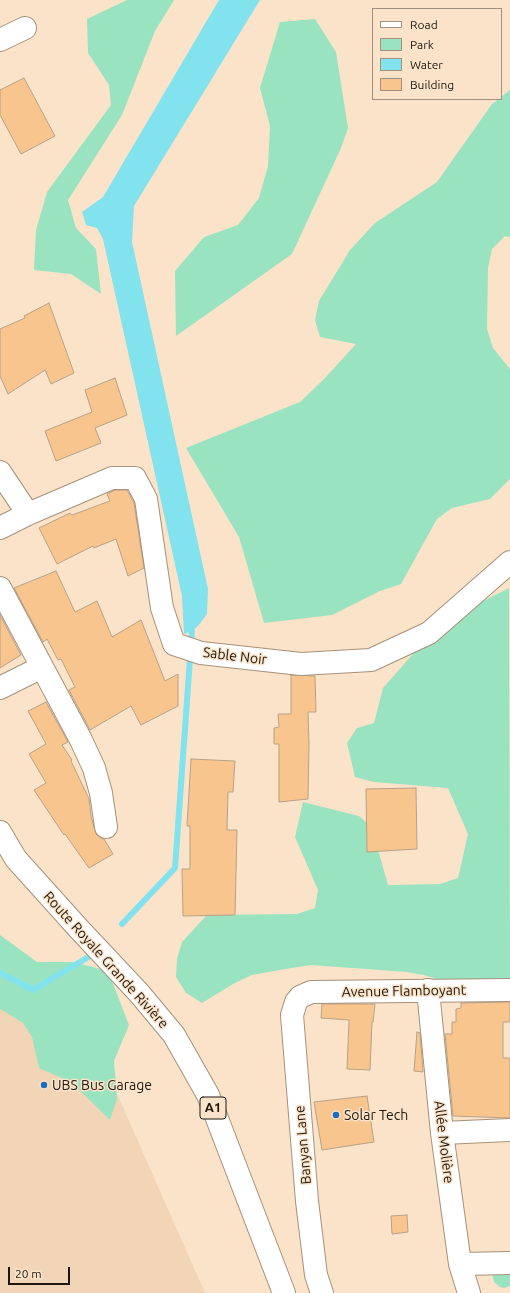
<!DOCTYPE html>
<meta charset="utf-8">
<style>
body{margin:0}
#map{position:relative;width:510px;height:1293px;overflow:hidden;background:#fae3c9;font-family:Ubuntu,sans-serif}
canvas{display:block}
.legend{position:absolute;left:372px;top:8px;width:130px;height:92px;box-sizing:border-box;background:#fae3c9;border:1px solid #a2917e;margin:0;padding:5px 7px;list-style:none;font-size:12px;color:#1f170e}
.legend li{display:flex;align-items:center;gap:8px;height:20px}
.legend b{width:20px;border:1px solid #a2917e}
.scale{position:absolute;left:8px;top:1267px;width:62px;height:18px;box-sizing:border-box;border:2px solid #1f170e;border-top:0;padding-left:5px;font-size:12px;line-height:14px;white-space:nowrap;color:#1f170e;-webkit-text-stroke:3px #fae3c9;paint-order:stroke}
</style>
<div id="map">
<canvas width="510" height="1293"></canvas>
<ul class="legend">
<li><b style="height:5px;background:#fff"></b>Road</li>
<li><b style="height:11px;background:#99e3c0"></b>Park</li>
<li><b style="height:11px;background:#82e2ed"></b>Water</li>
<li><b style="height:11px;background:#f7c58d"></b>Building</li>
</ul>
<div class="scale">20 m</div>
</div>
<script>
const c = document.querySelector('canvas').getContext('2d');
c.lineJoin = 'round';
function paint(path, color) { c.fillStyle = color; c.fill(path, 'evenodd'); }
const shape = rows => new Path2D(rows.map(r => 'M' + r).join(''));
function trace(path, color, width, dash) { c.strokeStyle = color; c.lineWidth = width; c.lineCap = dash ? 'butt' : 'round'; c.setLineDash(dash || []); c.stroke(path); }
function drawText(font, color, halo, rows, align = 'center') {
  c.font = font + ' Ubuntu,sans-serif'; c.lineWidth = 3; c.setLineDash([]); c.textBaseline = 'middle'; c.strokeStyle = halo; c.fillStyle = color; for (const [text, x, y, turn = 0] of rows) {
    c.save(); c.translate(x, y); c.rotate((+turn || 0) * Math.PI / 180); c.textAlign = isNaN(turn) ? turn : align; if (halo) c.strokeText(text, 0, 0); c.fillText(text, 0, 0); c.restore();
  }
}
paint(shape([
 [0,951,69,985,205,1293,0,1293]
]), '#f2d5b6');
paint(shape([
 [127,0,174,0,155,31,122,115,68,200,76,228,96,249,101,294,71,274,34,270,36,230,47,192,111,105,109,85,88,53,87,19],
 [315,19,336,52,348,128,341,148,292,254,176,336,175,271,204,237,238,225,259,198,268,166,270,126,260,88,280,22],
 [510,90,510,237,505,236,492,249,488,268,487,329,493,348,510,369,510,479,490,499,452,508,437,519,401,584,380,591,332,615,264,623,239,537,186,448,300,402,324,379,356,344,320,337,315,320,319,301,350,250,375,223,437,182,492,104,499,99,501,99,501,97],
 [509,588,510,986,452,984,424,975,407,972,311,965,291,968,252,975,233,984,202,1003,186,993,176,977,177,959,182,942,207,915,297,914,315,908,318,890,295,837,303,802,359,816,372,828,388,885,440,884,458,878,468,834,448,788,374,782,355,777,347,743,357,728,374,723,383,688,440,623],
 [0,935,37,962,73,962,108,971,129,1025,114,1061,117,1099,110,1120,71,1082,39,1068,32,1037,23,1023,0,1009],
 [510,1264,510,1286,504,1288,500,1287,494,1282,492,1274]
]), '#99e3c0');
paint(shape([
 [219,0,260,0,134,206,132,242,208,589,207,614,198,626,192,631,184,634,182,596,103,239,97,228,86,225,82,212,103,197]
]), '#82e2ed');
trace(shape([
 [122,924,175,868,192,631],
 [0,973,33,990,90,956]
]), '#82e2ed', 6);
const building = shape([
 [24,78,55,136,21,154,0,115,0,90,24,78],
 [49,303,74,373,51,384,45,370,8,394,0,376,0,329,25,318,24,316,49,303],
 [115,378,127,415,95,428,101,443,56,461,45,431,92,412,85,390,115,378],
 [115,490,127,490,134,503,144,568,128,576,116,539,94,548,93,546,57,564,39,528,70,513,72,515,110,501,107,494,115,490],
 [56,571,75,612,97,601,112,637,141,620,165,681,178,674,178,706,141,725,131,706,90,730,69,690,75,687,61,659,58,660,47,639,43,642,14,588,56,571],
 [0,615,21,655,0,668,0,615],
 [291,675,315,676,316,712,308,712,309,744,308,799,279,802,279,744,274,744,274,728,279,727,278,714,291,714,291,675],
 [46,702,68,742,62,745,72,760,71,761,89,799,91,816,96,834,101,838,104,839,113,854,89,868,65,834,64,835,34,790,46,783,29,754,46,744,28,711,46,702],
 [191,759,235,761,233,792,228,792,227,830,237,830,235,915,183,916,182,869,190,869,190,826,187,826,191,759],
 [416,788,417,849,367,852,366,789,416,788],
 [510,1002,510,1022,503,1022,503,1058,510,1058,510,1118,453,1116,445,1034,452,1034,452,1022,456,1022,456,1009,461,1008,461,1003,510,1002],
 [322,1004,375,1004,373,1022,372,1022,370,1070,347,1069,349,1020,321,1018,322,1004],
 [417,1032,420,1033,423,1072,414,1071,417,1032],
 [367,1096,374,1142,322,1150,314,1102,367,1096],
 [407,1215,408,1232,392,1234,391,1216,407,1215]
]);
paint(building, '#f7c58d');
trace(building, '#b7a189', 1);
const minor = shape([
 [0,40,25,28],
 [0,472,28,514],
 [0,528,28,514,112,478,135,478,146,499,162,608,174,644,201,653,301,664,371,660,429,633,510,562],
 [0,588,81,740,94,768,101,793,106,827],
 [0,688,42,667],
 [428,990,442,1133,460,1264,469,1293],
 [442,1133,510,1130],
 [460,1264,510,1263],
 [322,1293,316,1275,307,1201,292,1015,296,1002,300,997,311,992,510,990]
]);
const primary = shape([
 [0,832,16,859,79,929,139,993,174,1035,208,1095,284,1293]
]);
trace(minor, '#a79179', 24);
trace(primary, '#a79179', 24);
trace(minor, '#fff', 22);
trace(primary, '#fff', 22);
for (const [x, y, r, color] of [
 [44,1085,4,"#1f6aba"],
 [336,1115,4,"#1f6aba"]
]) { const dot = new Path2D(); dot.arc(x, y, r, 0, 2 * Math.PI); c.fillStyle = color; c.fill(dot); trace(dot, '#fae3c9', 1.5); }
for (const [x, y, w] of [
 [213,1108,26]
]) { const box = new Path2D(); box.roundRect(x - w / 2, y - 11, w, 22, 3); c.fillStyle = '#fae3c9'; c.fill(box); trace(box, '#1f170e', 1); }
drawText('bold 13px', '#1f170e', null, [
 ["A1",213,1108]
]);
drawText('14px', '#1f170e', '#fae3c9', [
 ["Sable Noir",235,656,7],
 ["Route Royale Grande Rivière",106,960,48],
 ["Avenue Flamboyant",404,991,-1],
 ["Allée Molière",444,1142,83],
 ["Banyan Lane",303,1145,-95]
]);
drawText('14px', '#1f170e', '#fae3c9', [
 ["UBS Bus Garage",52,1085],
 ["Solar Tech",344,1115]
], 'left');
</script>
